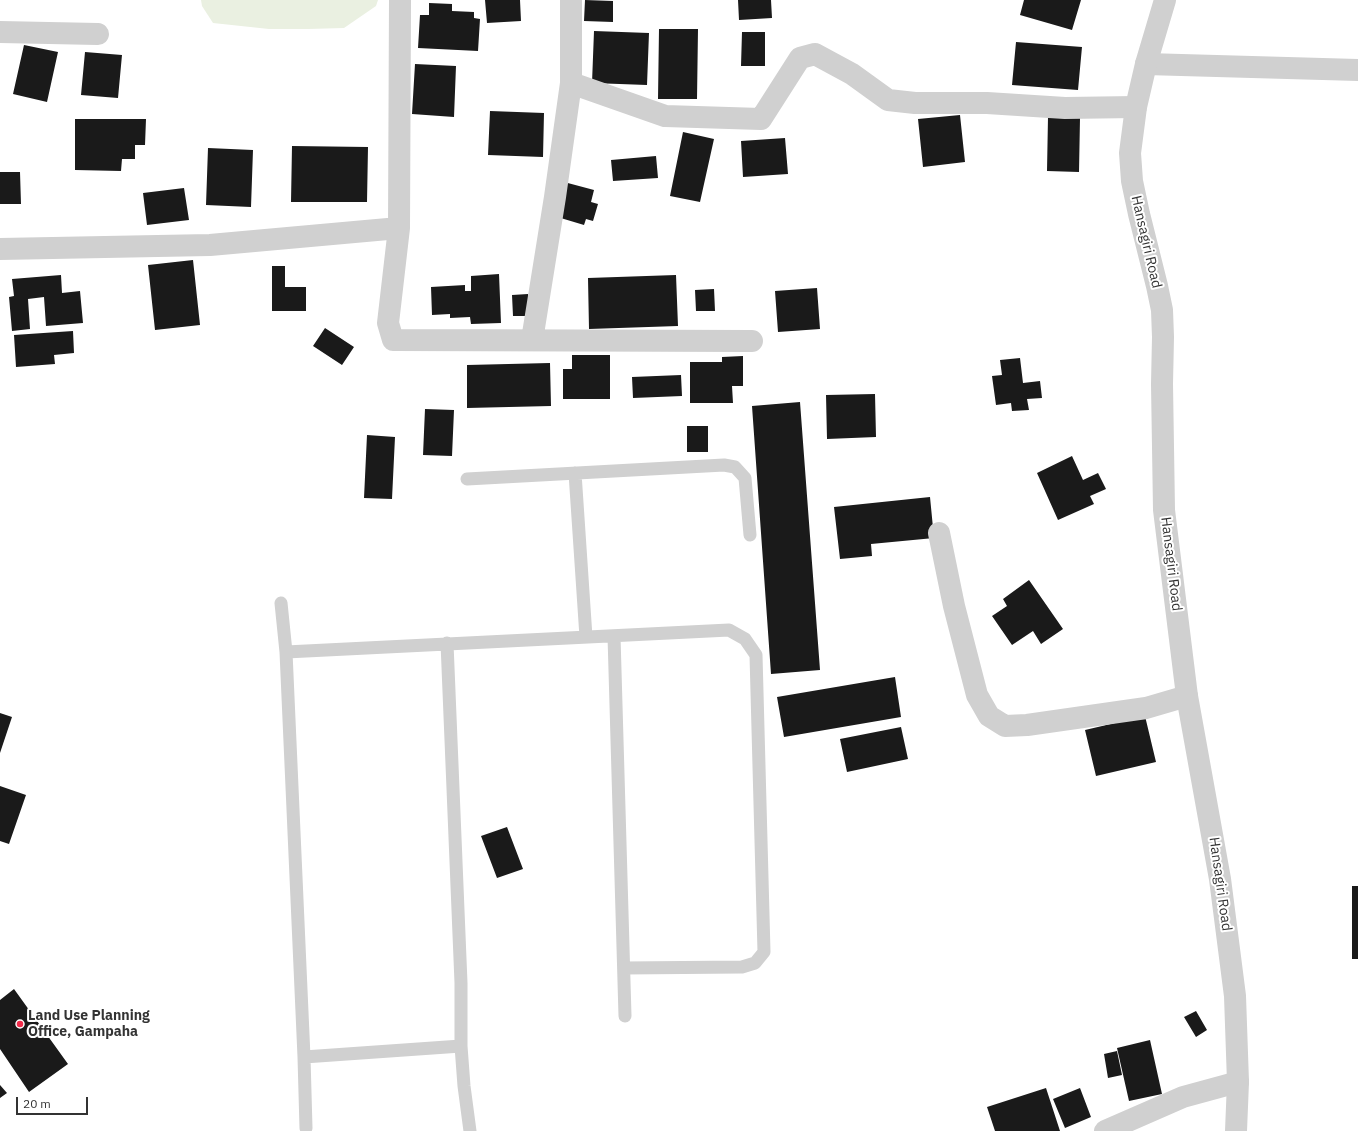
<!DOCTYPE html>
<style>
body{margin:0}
#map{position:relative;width:1358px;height:1131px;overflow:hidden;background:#fff;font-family:"IBM Plex Sans",sans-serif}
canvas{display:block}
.scale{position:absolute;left:16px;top:1097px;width:72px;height:18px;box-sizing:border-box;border:2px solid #333;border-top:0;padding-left:5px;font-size:12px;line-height:14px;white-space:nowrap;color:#333;-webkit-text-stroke:3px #fff;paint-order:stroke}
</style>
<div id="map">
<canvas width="1358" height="1131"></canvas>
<div class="scale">20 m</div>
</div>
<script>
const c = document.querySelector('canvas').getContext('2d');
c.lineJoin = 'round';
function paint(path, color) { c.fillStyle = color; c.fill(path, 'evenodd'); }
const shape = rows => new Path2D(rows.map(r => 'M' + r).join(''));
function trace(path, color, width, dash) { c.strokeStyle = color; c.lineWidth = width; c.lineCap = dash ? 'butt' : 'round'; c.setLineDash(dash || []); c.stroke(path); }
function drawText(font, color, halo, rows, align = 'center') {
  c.font = font + ' "IBM Plex Sans",sans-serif'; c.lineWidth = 4; c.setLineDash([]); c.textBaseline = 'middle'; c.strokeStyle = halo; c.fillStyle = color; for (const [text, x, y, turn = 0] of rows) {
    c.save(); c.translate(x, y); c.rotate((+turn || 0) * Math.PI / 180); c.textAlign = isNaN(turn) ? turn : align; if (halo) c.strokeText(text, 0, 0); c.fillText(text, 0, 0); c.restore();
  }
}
paint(shape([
 [201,0,378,0,376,6,344,28,308,29,269,29,213,23,202,6]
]), '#eaf0e1');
paint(shape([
 [485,0,520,0,521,21,487,23],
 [585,0,613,1,613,22,584,21],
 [738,0,771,0,772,18,739,20],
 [1024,0,1081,0,1072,30,1020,15],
 [429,3,452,4,452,11,474,12,474,18,480,19,478,51,418,48,420,15,429,15],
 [659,29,698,29,697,99,658,99],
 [594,31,649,33,647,85,592,83],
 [742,32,765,32,765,66,741,66],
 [1016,42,1082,47,1078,90,1012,85],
 [24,45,58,52,47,102,13,94],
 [85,52,122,55,118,98,81,95],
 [415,64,456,66,454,117,412,114],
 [490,111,544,113,543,157,488,155],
 [960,115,965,162,923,167,918,119],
 [1048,117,1080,118,1079,172,1047,171],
 [75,119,146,119,145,145,135,145,135,159,122,159,121,171,75,170],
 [683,132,714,139,700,202,670,196],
 [785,138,788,174,743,177,741,141],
 [292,146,368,147,367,202,291,202],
 [208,148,253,150,251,207,206,205],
 [656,156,658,178,613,181,611,160],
 [0,172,20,172,21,204,0,204],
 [564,182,594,190,591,202,598,204,593,221,586,219,584,225,554,216],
 [184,188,189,220,147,225,143,193],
 [193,260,200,325,155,330,148,265],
 [272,266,285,266,285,287,306,287,306,311,272,311],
 [499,274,501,323,471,324,470,317,450,318,450,314,432,315,431,287,465,285,465,291,471,291,471,276],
 [61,275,62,293,80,291,83,323,46,326,44,297,28,299,30,329,12,331,9,297,14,296,12,279],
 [676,275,678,326,589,329,588,278],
 [817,288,820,329,778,332,775,291],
 [714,289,715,311,696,311,695,290],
 [528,294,529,316,513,316,512,295],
 [325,328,354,347,342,365,313,346],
 [73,331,74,353,54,355,55,364,16,367,14,335],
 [572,355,610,355,610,399,563,399,563,369,572,369],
 [743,356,743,386,732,386,733,403,690,403,690,362,722,362,722,357],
 [1020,358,1023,383,1040,381,1042,398,1027,399,1029,410,1012,411,1011,403,996,405,992,376,1002,375,1000,360],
 [550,363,551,406,467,408,467,365],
 [681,375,682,396,633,398,632,377],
 [875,394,876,437,827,439,826,395],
 [800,402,820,670,771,674,752,406],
 [425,409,454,410,452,456,423,455],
 [687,426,708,426,708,452,687,452],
 [367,435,395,437,392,499,364,498],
 [1072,456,1083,480,1098,473,1106,489,1090,496,1094,504,1058,520,1037,473],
 [930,497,934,538,871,544,872,556,840,559,834,507],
 [1029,580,1063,629,1041,644,1033,631,1012,645,992,616,1007,606,1003,599],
 [895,677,901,717,784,737,777,697],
 [0,713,12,717,0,753],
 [1145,716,1156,762,1096,776,1085,730],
 [901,727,908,759,847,772,840,739],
 [0,786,26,795,9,844,0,841],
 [507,827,523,869,497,878,481,836],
 [1352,886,1358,886,1358,959,1352,959],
 [14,989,68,1064,29,1092,0,1049,0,1000],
 [1196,1011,1207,1030,1196,1037,1184,1017],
 [1150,1040,1162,1094,1129,1101,1117,1048],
 [1117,1051,1122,1075,1108,1078,1104,1054],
 [0,1085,7,1093,0,1098],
 [1046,1088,1060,1131,995,1131,987,1107],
 [1080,1088,1091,1117,1065,1128,1053,1099]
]), '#1a1a1a');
trace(shape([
 [575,473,586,637],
 [467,479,724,465,735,467,745,478,750,535],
 [281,603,286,652,304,1057,306,1128],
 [614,636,625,1016],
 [447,643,461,983,461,1046,464,1086,470,1131],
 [286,652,729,630,745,639,756,655,764,952,755,963,742,967,624,968],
 [304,1057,461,1046]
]), '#d0d0d0', 13);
trace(shape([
 [400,0,399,228,388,323,393,340,752,341],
 [571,0,571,83,665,116,761,119,800,58,815,54,852,74,888,100,915,103,987,103,1065,108,1136,107],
 [0,32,98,34],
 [1146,64,1358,70],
 [0,249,210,245,399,228],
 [532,340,555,197,571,83],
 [939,533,954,606,977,695,989,716,1005,726,1027,725,1146,708,1187,696],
 [1105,1131,1183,1097,1238,1082]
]), '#d0d0d0', 22);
trace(shape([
 [1165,0,1146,64,1136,107,1130,153,1132,181,1139,214,1157,286,1162,310,1163,337,1162,384,1164,510,1187,696,1220,879,1235,996,1238,1082,1236,1131]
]), '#d0d0d0', 22);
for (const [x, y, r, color] of [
 [20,1024,4,"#f22c4b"]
]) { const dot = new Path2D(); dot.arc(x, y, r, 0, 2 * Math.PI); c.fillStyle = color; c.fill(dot); trace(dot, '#fff', 1.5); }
drawText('14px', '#333', '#fff', [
 ["Hansagiri Road",1146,242,77],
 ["Hansagiri Road",1171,564,83],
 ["Hansagiri Road",1220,884,82]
]);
drawText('bold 14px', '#333', '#fff', [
 ["Land Use Planning",28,1016],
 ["Office, Gampaha",28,1032]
], 'left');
</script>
